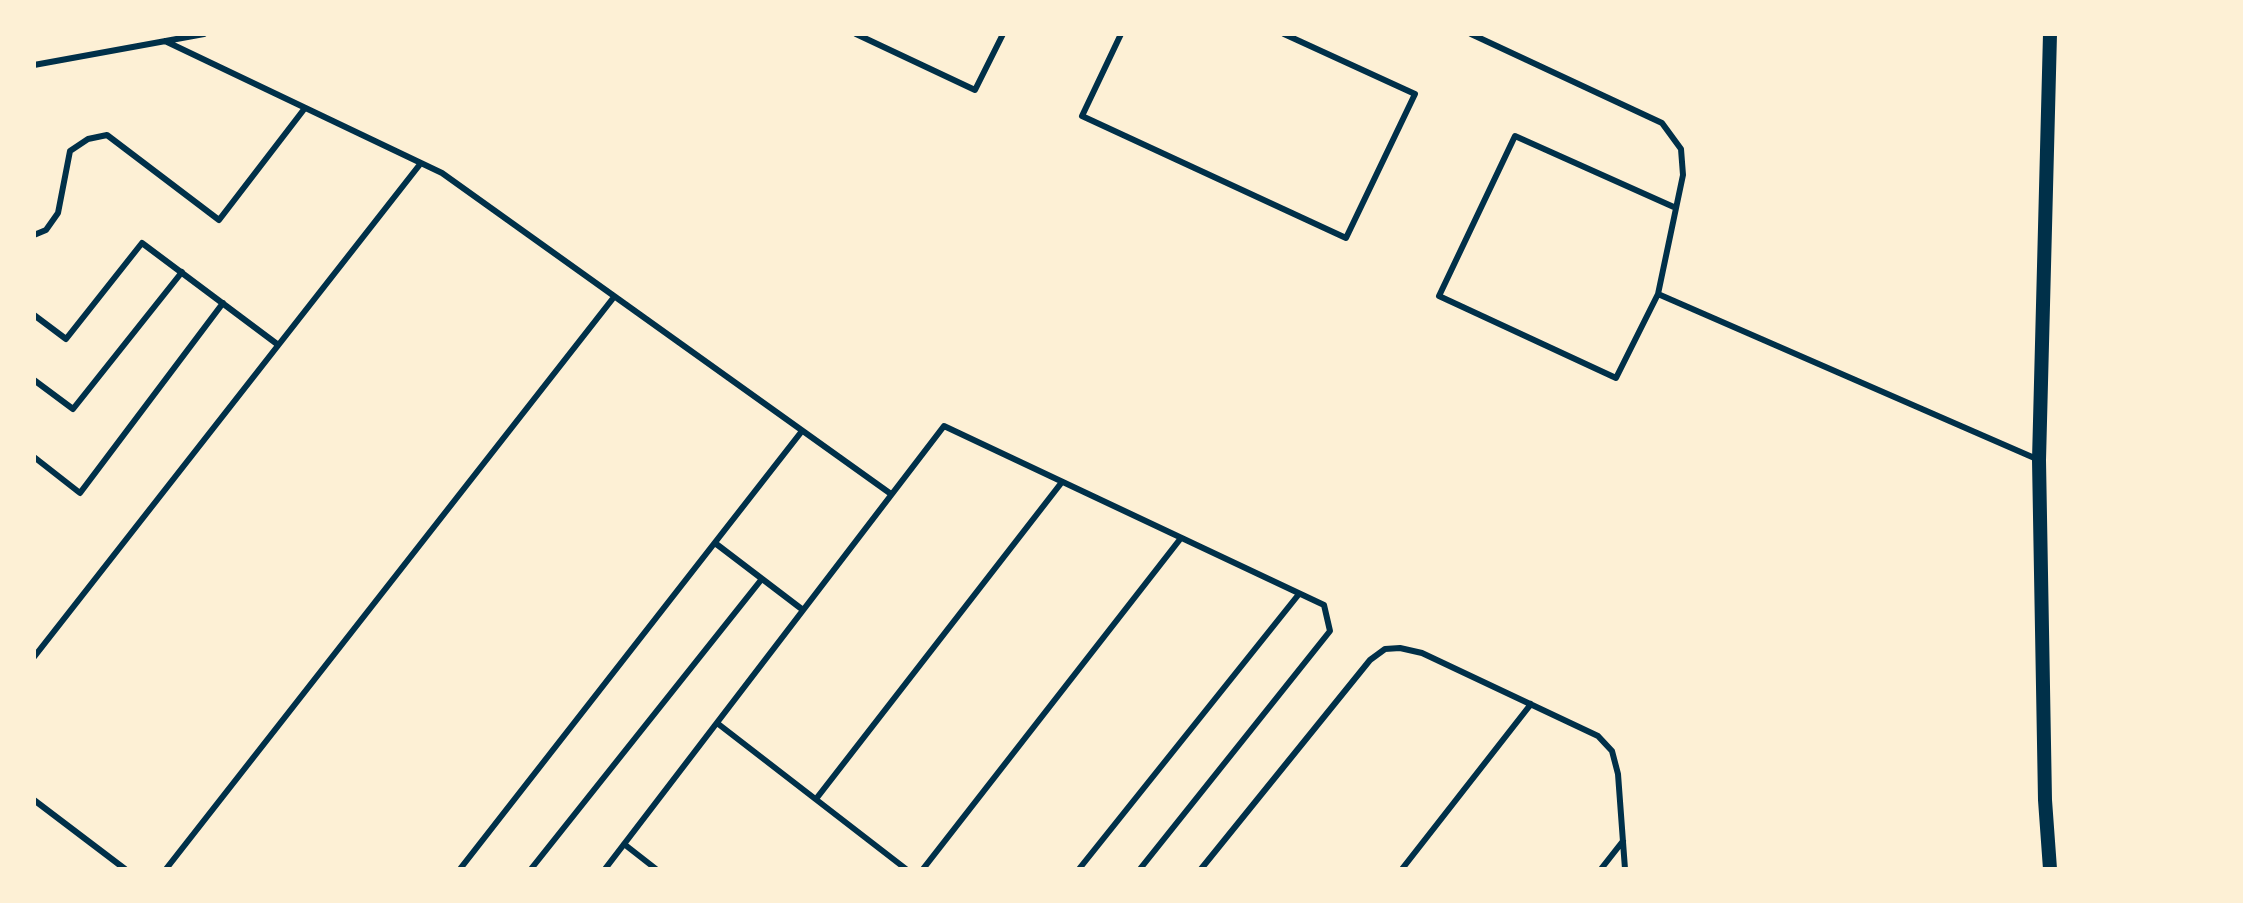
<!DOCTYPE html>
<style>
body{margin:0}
#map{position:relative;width:2243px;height:903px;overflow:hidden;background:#fdf0d5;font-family:Poppins,sans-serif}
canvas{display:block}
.frame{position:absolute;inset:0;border:36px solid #fdf0d5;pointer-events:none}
</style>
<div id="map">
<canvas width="2243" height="903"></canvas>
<div class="frame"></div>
</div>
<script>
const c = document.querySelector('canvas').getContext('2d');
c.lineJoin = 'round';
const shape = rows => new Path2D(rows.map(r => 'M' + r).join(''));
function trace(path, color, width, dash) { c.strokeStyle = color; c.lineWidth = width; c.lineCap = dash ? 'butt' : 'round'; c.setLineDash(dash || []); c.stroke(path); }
trace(shape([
 [856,34,975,90,1003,34],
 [1121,34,1082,116,1346,238,1415,94,1284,34],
 [1471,34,1662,123,1681,149,1683,175,1658,294,2039,460],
 [165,41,442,173,891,494],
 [34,65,204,34],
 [34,235,46,230,58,213,70,151,88,139,107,135,219,220,305,108],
 [1658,294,1616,378,1439,296,1515,136,1676,208],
 [34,315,66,339,142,243,277,344],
 [34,380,73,409,182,272],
 [34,457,80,493,223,303],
 [715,543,803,610],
 [34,657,421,163],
 [717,723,906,869],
 [816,799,1062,482],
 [34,800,125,869],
 [624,844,656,869],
 [166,869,614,297],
 [460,869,802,431],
 [531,869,761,580],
 [605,869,944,426,1324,605,1330,631,1140,869],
 [923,869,1181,538],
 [1079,869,1299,594],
 [1201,869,1370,660,1385,649,1400,648,1422,653,1598,736,1612,751,1618,774,1625,869],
 [1402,869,1531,704],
 [1601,869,1623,841]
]), '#003049', 6);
trace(shape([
 [2050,34,2039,460,2045,800,2050,869]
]), '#003049', 14);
</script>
